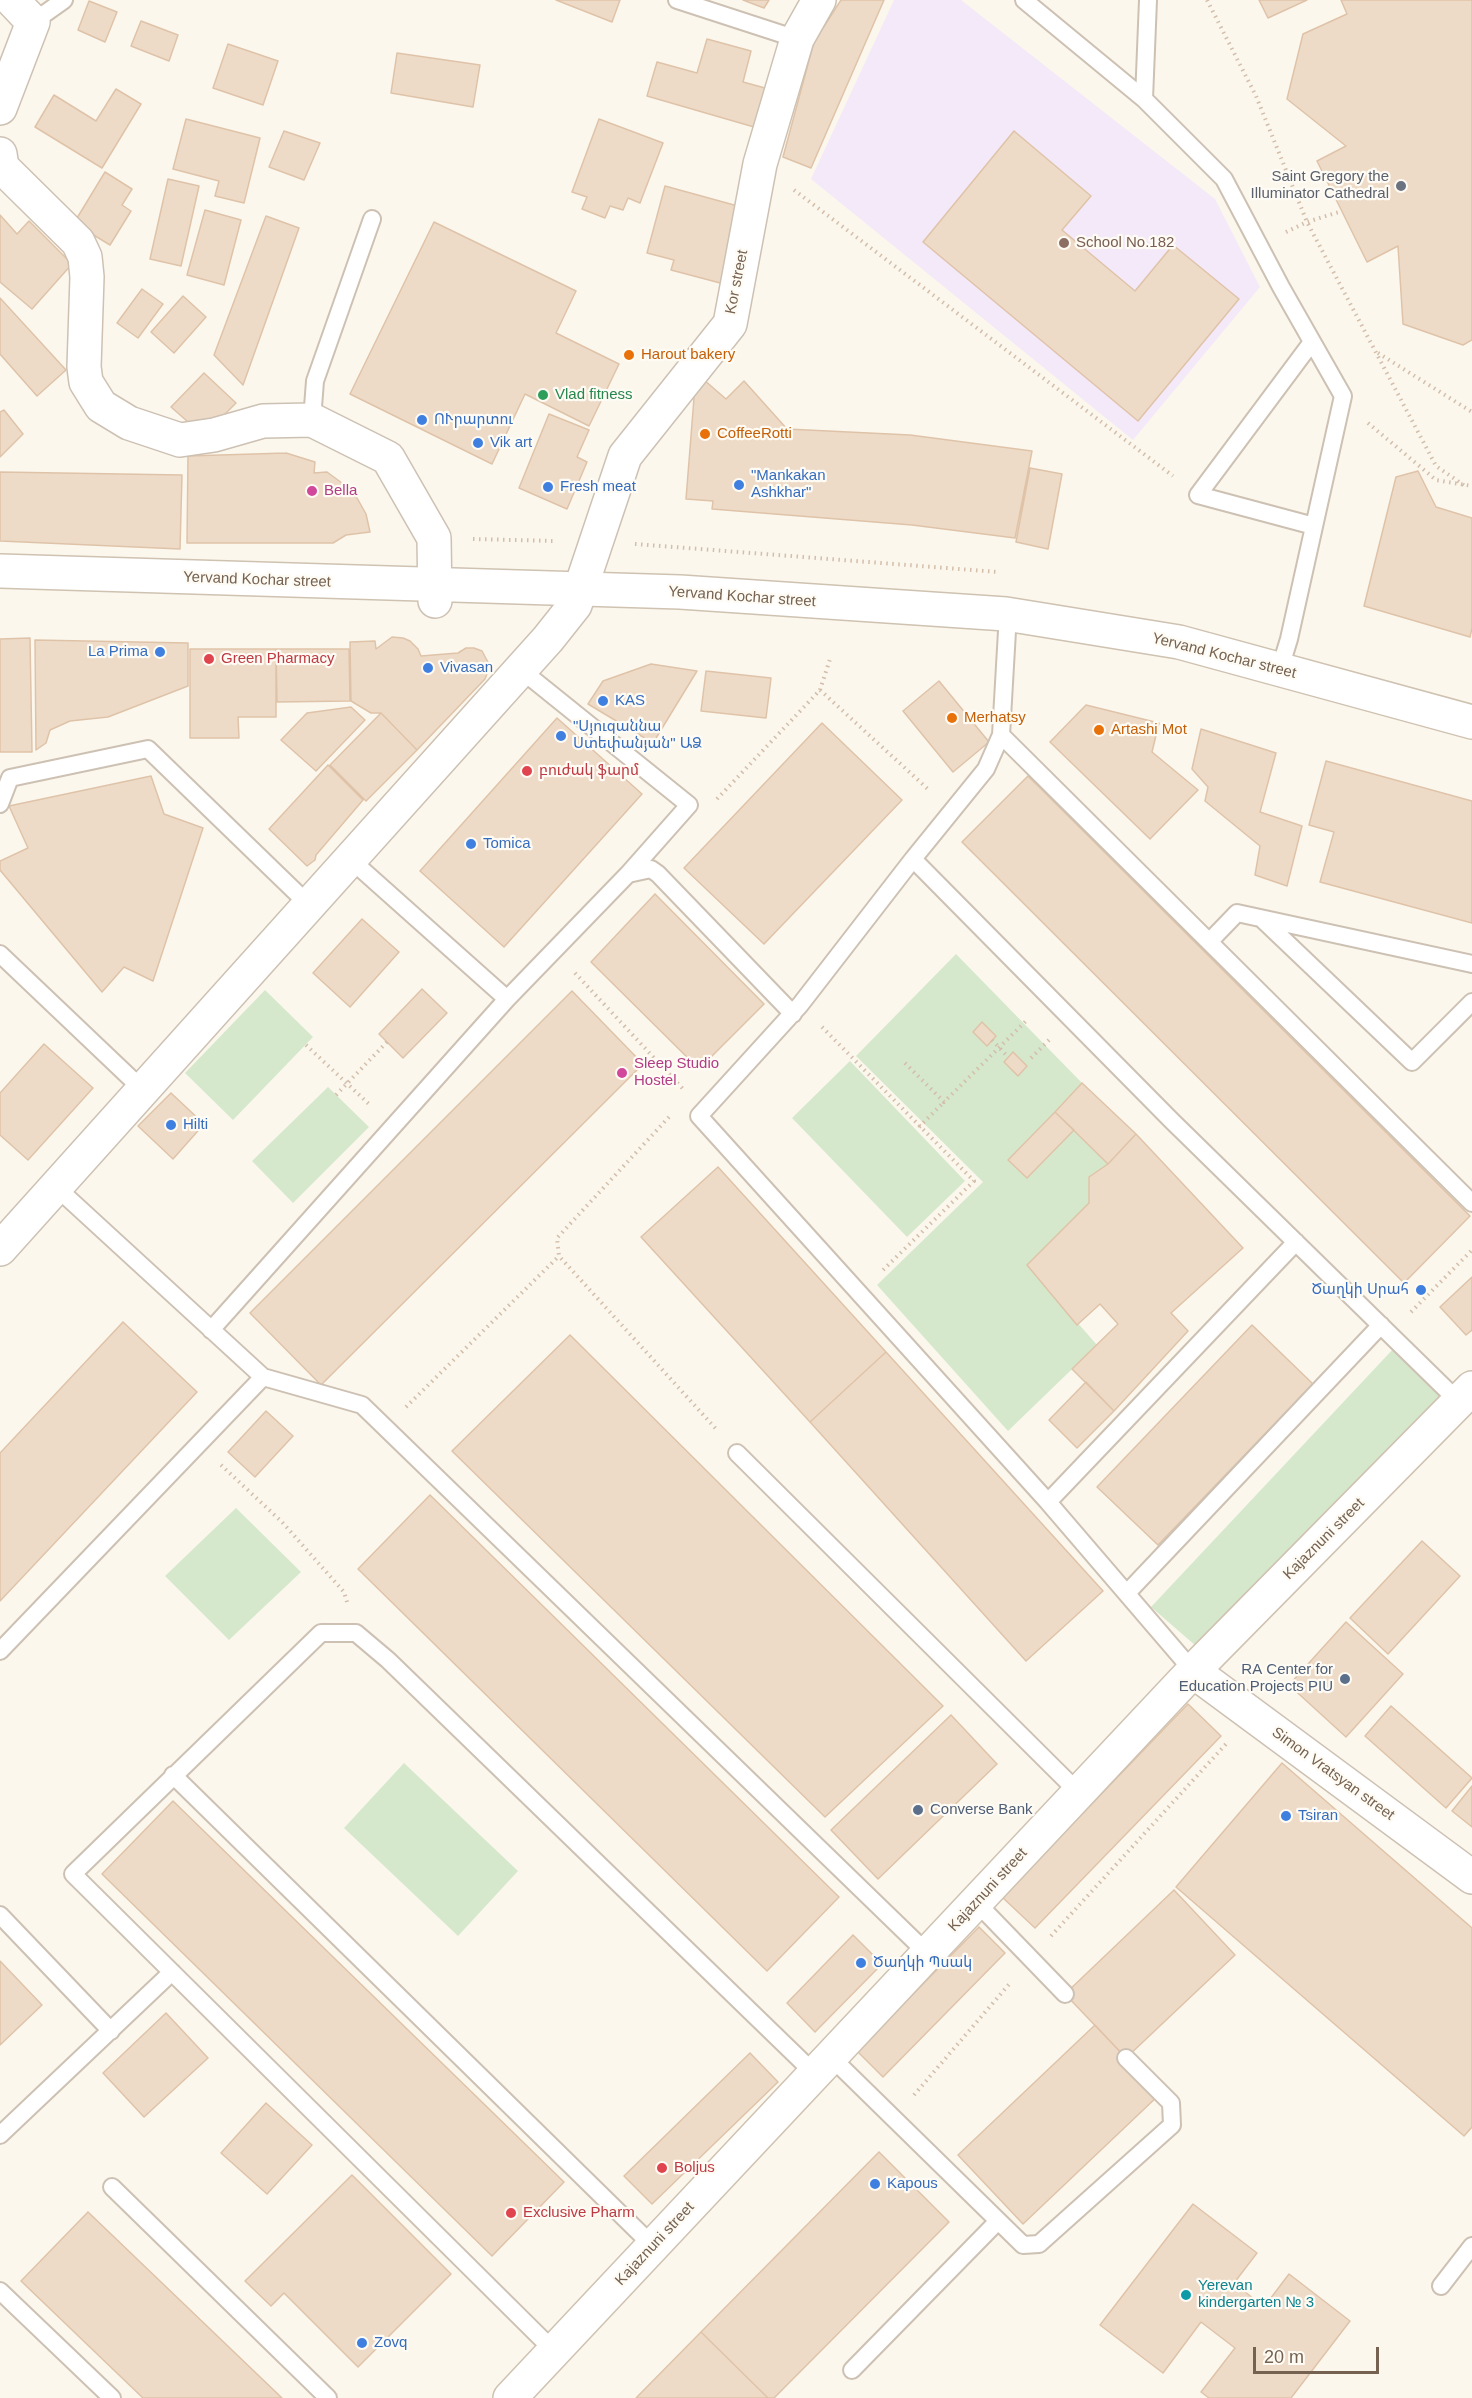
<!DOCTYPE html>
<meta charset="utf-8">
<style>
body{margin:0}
#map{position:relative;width:1472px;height:2398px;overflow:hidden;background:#fbf7ed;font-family:Helvetica,sans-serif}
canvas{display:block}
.scale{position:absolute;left:1253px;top:2347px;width:126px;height:27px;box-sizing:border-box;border:3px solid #756251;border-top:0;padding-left:8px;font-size:18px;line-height:21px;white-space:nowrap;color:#756251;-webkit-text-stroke:4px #fefbf4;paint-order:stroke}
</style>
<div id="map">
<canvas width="1472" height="2398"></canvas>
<div class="scale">20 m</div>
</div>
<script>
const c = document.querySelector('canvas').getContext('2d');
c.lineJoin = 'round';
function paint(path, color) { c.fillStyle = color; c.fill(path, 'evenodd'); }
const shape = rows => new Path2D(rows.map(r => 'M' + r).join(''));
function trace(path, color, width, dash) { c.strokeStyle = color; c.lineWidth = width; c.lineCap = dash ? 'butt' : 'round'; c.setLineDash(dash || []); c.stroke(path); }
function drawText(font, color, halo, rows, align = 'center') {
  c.font = font + ' Helvetica,"Noto Sans Armenian",sans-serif'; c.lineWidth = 4.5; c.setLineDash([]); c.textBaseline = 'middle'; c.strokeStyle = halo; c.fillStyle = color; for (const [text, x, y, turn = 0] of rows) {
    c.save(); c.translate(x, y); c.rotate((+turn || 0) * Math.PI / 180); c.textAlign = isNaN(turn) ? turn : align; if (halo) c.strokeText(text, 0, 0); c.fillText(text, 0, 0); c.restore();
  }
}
paint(shape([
 [894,0,961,0,1215,199,1260,287,1133,440,811,179]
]), '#f4e9f8');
paint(shape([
 [956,954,1082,1083,1055,1112,1108,1164,1089,1203,1027,1265,1097,1345,1008,1431,877,1285,983,1182,856,1056],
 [265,990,313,1037,233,1120,185,1073],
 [850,1061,965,1181,907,1237,792,1118],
 [328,1087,369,1127,293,1203,252,1161],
 [1395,1347,1445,1397,1196,1646,1151,1607],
 [236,1508,301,1572,229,1640,165,1576],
 [404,1763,518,1871,458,1936,344,1828]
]), '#d5e8cc');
const building = shape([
 [556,0,620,0,612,22,556,0],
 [743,0,769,0,764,8,743,0],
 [841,0,884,0,811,168,783,157,814,42,841,0],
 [1259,0,1307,0,1268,18,1259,0],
 [1341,0,1472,0,1472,340,1463,345,1403,324,1398,246,1367,262,1317,161,1346,146,1287,99,1303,34,1347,14,1341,0],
 [89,1,117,12,105,42,78,30,89,1],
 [141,21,178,35,169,61,131,46,141,21],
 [707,39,751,51,743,82,765,88,754,127,647,96,657,62,697,73,707,39],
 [228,44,278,61,263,105,213,88,228,44],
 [397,53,480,65,473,107,391,93,397,53],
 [116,89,141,104,102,168,35,127,54,95,96,121,116,89],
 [186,119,260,138,244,203,215,196,219,181,173,169,186,119],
 [599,119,663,143,640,203,628,198,623,210,610,206,605,218,582,209,587,197,572,192,599,119],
 [284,131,320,143,304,180,269,167,284,131],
 [1014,131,1091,196,1062,230,1135,291,1173,245,1239,299,1138,421,923,242,1014,131],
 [105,172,132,189,122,205,131,211,110,245,74,223,105,172],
 [168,179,199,186,181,266,150,259,168,179],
 [665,186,745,208,724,284,671,270,674,260,647,253,665,186],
 [205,210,241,220,224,285,187,275,205,210],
 [0,215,17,234,29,221,72,264,32,309,0,282,0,215],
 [266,216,299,228,243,385,214,355,266,216],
 [434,222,576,291,556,333,619,364,589,426,525,394,492,464,350,394,434,222],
 [142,289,163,304,138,338,117,323,142,289],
 [183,296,206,317,174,353,151,332,183,296],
 [0,298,66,370,37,396,0,354,0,298],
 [204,373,236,403,217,422,196,429,171,407,204,373],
 [696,373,726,399,744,381,787,429,910,435,1032,451,1015,538,912,525,712,509,713,501,686,499,696,373],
 [4,410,23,434,0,457,0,412,4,410],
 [549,414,589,430,577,457,587,462,567,509,519,488,549,414],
 [286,453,315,462,314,473,327,472,346,486,357,498,366,514,370,532,346,535,333,543,187,543,188,456,286,453],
 [1030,468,1062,474,1048,549,1016,542,1030,468],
 [1418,471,1436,507,1472,518,1472,628,1470,637,1364,606,1396,477,1418,471],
 [0,472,182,475,180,549,0,541,0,472],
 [392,637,403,638,410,641,418,649,421,656,458,653,466,648,474,648,482,651,490,666,485,679,417,750,381,713,371,713,351,701,350,642,375,641,376,649,392,637],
 [30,638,32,752,0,752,0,639,30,638],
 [35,640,188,643,188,686,108,717,70,721,50,730,46,743,36,750,35,640],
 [190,649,276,649,276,717,238,717,239,738,190,738,190,649],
 [276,649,349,649,350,701,277,702,276,649],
 [651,664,697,671,653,743,588,704,603,681,651,664],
 [706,671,771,678,766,718,701,711,706,671],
 [939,681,989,742,953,772,903,711,939,681],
 [1086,705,1159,723,1152,752,1198,790,1150,839,1050,742,1086,705],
 [351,707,365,720,316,771,281,740,307,713,351,707],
 [381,713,417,750,366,801,330,765,381,713],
 [557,718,642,794,504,947,420,871,557,718],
 [822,723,902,800,764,944,684,868,822,723],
 [1201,729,1276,753,1260,812,1302,826,1287,886,1255,875,1260,846,1205,801,1208,787,1192,769,1201,729],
 [1326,761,1472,801,1472,923,1320,882,1334,832,1309,825,1326,761],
 [328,765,363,800,316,855,315,860,307,866,269,829,328,765],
 [151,776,164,814,203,828,153,981,124,967,102,992,0,870,0,861,28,848,9,806,151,776],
 [1028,776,1470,1216,1404,1283,962,842,1028,776],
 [655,894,764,1004,699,1069,591,962,655,894],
 [362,919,399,952,350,1007,313,973,362,919],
 [422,989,447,1013,403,1058,379,1034,422,989],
 [572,991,643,1064,321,1385,250,1313,572,991],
 [982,1022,996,1036,987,1046,973,1032,982,1022],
 [44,1044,93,1088,28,1160,0,1135,0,1093,44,1044],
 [1013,1052,1027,1066,1018,1076,1004,1062,1013,1052],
 [1082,1083,1136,1134,1108,1164,1055,1112,1082,1083],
 [171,1093,204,1124,173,1159,138,1126,171,1093],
 [1055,1112,1074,1130,1027,1178,1008,1160,1055,1112],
 [1136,1134,1243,1248,1171,1313,1188,1331,1114,1411,1072,1369,1118,1324,1100,1304,1077,1325,1027,1265,1089,1203,1089,1177,1108,1164,1136,1134],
 [718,1167,886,1352,810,1422,641,1237,718,1167],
 [1472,1277,1472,1330,1466,1335,1440,1307,1472,1277],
 [123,1322,197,1392,0,1601,0,1453,123,1322],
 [1252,1325,1313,1384,1158,1545,1097,1487,1252,1325],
 [570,1335,943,1706,825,1817,452,1451,570,1335],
 [886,1352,1103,1591,1026,1661,810,1422,886,1352],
 [1086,1382,1114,1411,1077,1448,1049,1420,1086,1382],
 [266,1411,293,1436,255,1477,228,1452,266,1411],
 [430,1495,839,1897,767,1971,358,1569,430,1495],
 [1422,1541,1460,1576,1388,1654,1350,1618,1422,1541],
 [1346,1622,1403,1674,1346,1737,1289,1685,1346,1622],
 [1188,1704,1221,1736,1035,1928,1002,1897,1188,1704],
 [1391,1706,1472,1778,1446,1808,1365,1736,1391,1706],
 [951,1715,997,1764,878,1879,831,1830,951,1715],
 [1282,1763,1472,1928,1472,2127,1464,2136,1176,1887,1282,1763],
 [1472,1786,1472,1827,1452,1811,1472,1786],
 [173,1801,564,2182,492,2256,102,1874,173,1801],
 [1174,1890,1235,1955,1126,2058,1065,1994,1174,1890],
 [979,1927,1005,1953,883,2077,857,2051,979,1927],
 [853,1935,882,1964,815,2032,787,2003,853,1935],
 [0,1961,42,2005,0,2045,0,1961],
 [166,2013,208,2058,144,2117,103,2073,166,2013],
 [1095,2025,1160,2094,1023,2224,958,2155,1095,2025],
 [750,2053,778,2082,652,2204,624,2176,750,2053],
 [266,2103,312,2145,267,2194,221,2153,266,2103],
 [879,2152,949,2222,774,2398,768,2398,701,2332,879,2152],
 [352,2175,451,2274,358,2367,284,2293,271,2306,245,2281,352,2175],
 [1193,2204,1257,2253,1234,2283,1264,2307,1289,2274,1350,2321,1291,2398,1209,2398,1201,2392,1235,2348,1201,2322,1163,2373,1100,2325,1193,2204],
 [88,2212,282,2398,143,2398,21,2281,88,2212],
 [701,2332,768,2398,636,2398,701,2332]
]);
paint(building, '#eedbc7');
trace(building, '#dfc3a9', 1.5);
const lane = shape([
 [677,0,797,39],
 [1024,0,1144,99,1224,179,1281,287,1343,396,1289,639,1278,675],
 [33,22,64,0],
 [1144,99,1148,0],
 [1312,342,1198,495,1314,526],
 [312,420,315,381,372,219],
 [1007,631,1001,735,986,769,913,859,800,1005,699,1116,1048,1502,1193,1671],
 [520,669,689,805,628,874],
 [1001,735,1472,1203],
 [0,804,10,778,148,749,308,904],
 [350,859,507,999],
 [913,859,1172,1121,1459,1402],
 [1262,919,1412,1062,1472,1002],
 [1209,942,1237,913,1472,964],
 [0,954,143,1090],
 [56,1187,263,1377,362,1405,928,1954],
 [211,1330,507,999,628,874,651,869,658,874,793,1014],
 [737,1453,1079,1793],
 [1048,1502,1296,1242],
 [1127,1593,1381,1325],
 [0,1651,263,1377],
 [173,1775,653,2246],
 [976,1902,1065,1994],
 [0,1915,111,2031],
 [831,2057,1023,2245,1039,2244,1172,2125,1171,2103,1126,2058],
 [0,2135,172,1972],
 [112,2187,328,2398],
 [1441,2286,1472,2246],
 [0,2291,112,2398],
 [554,2351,73,1874,321,1633,356,1633,388,1660,815,2074],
 [852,2370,998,2221]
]);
const street = shape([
 [0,108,33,22,12,0],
 [0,154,2,167,78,242,85,257,87,277,84,367,86,382,101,406,129,423,180,440,214,435,263,421,312,420,388,458,434,538,435,601],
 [0,1249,548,639,575,605,625,456,730,324,760,164,797,39,819,0],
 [1193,1671,1472,1877]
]);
const secondary = shape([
 [0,571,680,592,1006,614,1179,642,1472,722],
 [510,2398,1193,1671,1472,1388]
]);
trace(lane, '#cdc1b3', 20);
trace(street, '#cdc1b3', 36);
trace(secondary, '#cfc2b1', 36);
trace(shape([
 [1207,0,1256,96,1307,222,1436,466,1465,486],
 [794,190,1173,476],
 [1286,232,1307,222,1342,211],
 [1378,353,1472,412],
 [1368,423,1436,480,1472,486],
 [473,539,555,541],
 [635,544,998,572],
 [820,690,831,656],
 [717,799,820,690,930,791],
 [575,973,684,1090],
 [822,1027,974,1181,881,1272],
 [992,1040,1008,1057],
 [306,1045,371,1106],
 [1031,1058,1049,1040],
 [905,1063,944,1102,1028,1019],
 [336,1095,387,1042],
 [669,1117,557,1238,559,1256,717,1430],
 [919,1127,944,1102],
 [1411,1312,1472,1250],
 [406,1407,559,1256],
 [221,1465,282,1522,344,1592,347,1602],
 [1051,1936,1226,1744],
 [914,2095,1011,1982]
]), '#d3beaa', 4, [1.5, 4.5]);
trace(lane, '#fff', 16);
trace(street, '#fff', 33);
trace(secondary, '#fff', 33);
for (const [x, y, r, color] of [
 [1401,186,6,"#6b7280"],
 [1064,243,6,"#8d6e63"],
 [629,355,6,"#e8710a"],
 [543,395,6,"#2e9e5b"],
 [422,420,6,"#3f7fe0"],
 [705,434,6,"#e8710a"],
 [478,443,6,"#3f7fe0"],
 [739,485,6,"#3f7fe0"],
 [548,487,6,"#3f7fe0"],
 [312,491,6,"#d1479c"],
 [160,652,6,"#3f7fe0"],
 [209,659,6,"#e0444e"],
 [428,668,6,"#3f7fe0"],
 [603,701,6,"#3f7fe0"],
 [952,718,6,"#e8710a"],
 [1099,730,6,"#e8710a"],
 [561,736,6,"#3f7fe0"],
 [527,771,6,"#e0444e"],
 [471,844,6,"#3f7fe0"],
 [622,1073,6,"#d1479c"],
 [171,1125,6,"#3f7fe0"],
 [1421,1290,6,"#3f7fe0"],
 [1345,1679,6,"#5c6f8a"],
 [918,1810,6,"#5c6f8a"],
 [1286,1816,6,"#3f7fe0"],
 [861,1963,6,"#3f7fe0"],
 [662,2168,6,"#e0444e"],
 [875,2184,6,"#3f7fe0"],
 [511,2213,6,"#e0444e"],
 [1186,2295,6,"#0f9aa8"],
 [362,2343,6,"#3f7fe0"]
]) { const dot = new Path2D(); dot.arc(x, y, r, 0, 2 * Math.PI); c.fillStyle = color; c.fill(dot); trace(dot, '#fefbf4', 2); }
drawText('15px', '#5b616d', '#fefbf4', [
 ["Saint Gregory the",1389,177],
 ["Illuminator Cathedral",1389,194]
], 'right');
drawText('15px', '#785e54', '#fefbf4', [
 ["School No.182",1076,243]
], 'left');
drawText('15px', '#756251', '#fefbf4', [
 ["Kor street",737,282,-79],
 ["Yervand Kochar street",257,580,2],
 ["Yervand Kochar street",742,597,4],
 ["Yervand Kochar street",1224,656,14],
 ["Kajaznuni street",1324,1539,-45],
 ["Simon Vratsyan street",1333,1774,36],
 ["Kajaznuni street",988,1890,-47],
 ["Kajaznuni street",655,2244,-47]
]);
drawText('15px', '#c56008', '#fefbf4', [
 ["Harout bakery",641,355],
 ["CoffeeRotti",717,434],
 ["Merhatsy",964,718],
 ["Artashi Mot",1111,730]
], 'left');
drawText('15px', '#27864d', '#fefbf4', [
 ["Vlad fitness",555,395]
], 'left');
drawText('15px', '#366cbe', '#fefbf4', [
 ["ՈՒրարտու",434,420],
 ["Vik art",490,443],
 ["\"Mankakan",751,476],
 ["Ashkhar\"",751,493],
 ["Fresh meat",560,487],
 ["La Prima",148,652,"right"],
 ["Vivasan",440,668],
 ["KAS",615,701],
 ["\"Սյուզաննա",573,727],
 ["Ստեփանյան\" ԱՁ",573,744],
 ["Tomica",483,844],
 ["Hilti",183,1125],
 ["Ծաղկի Սրահ",1409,1290,"right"],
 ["Tsiran",1298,1816],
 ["Ծաղկի Պսակ",873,1963],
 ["Kapous",887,2184],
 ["Zovq",374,2343]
], 'left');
drawText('15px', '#b23c85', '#fefbf4', [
 ["Bella",324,491],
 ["Sleep Studio",634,1064],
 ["Hostel",634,1081]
], 'left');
drawText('15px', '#be3a42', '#fefbf4', [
 ["Green Pharmacy",221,659],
 ["բուժակ ֆարմ",539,771],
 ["Boljus",674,2168],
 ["Exclusive Pharm",523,2213]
], 'left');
drawText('15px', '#4e5e75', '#fefbf4', [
 ["RA Center for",1333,1670],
 ["Education Projects PIU",1333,1687],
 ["Converse Bank",930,1810,"left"]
], 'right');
drawText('15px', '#0d838f', '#fefbf4', [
 ["Yerevan",1198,2286],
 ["kindergarten № 3",1198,2303]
], 'left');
</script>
